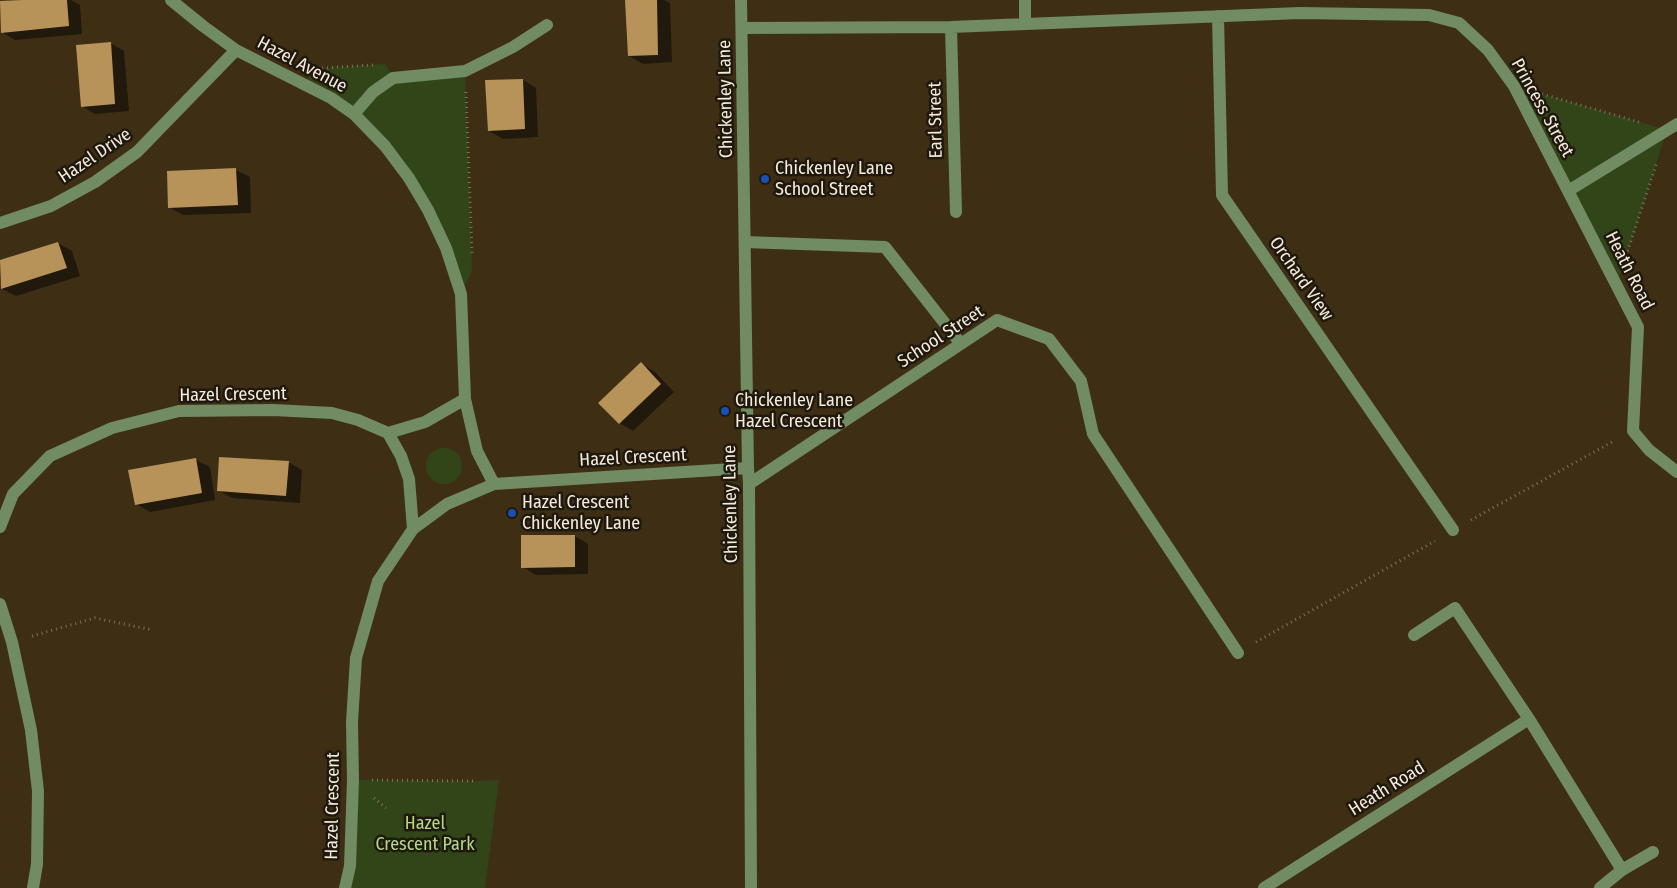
<!DOCTYPE html>
<style>
body{margin:0}
canvas{display:block;background:#3e2e14}
</style>
<canvas width="1677" height="888"></canvas>
<script>
const c = document.querySelector('canvas').getContext('2d');
c.lineJoin = 'round';
function paint(path, color) { c.fillStyle = color; c.fill(path, 'evenodd'); }
const shape = rows => new Path2D(rows.map(r => 'M' + r).join(''));
function trace(path, color, width, dash) { c.strokeStyle = color; c.lineWidth = width; c.lineCap = dash ? 'butt' : 'round'; c.setLineDash(dash || []); c.stroke(path); }
function drawText(font, color, halo, rows, align = 'center') {
  c.font = font + ' "Fira Sans Condensed",sans-serif'; c.lineWidth = 5; c.setLineDash([]); c.textBaseline = 'middle'; c.strokeStyle = halo; c.fillStyle = color; for (const [text, x, y, turn = 0] of rows) {
    c.save(); c.translate(x, y); c.rotate((+turn || 0) * Math.PI / 180); c.textAlign = isNaN(turn) ? turn : align; if (halo) c.strokeText(text, 0, 0); c.fillText(text, 0, 0); c.restore();
  }
}
paint(shape([
 [385,64,394,78,465,71,472,270,461,294,446,248,385,146,305,84,313,69],
 [1514,86,1667,130,1617,285],
 '426 466a18 18 0 1 1 36 0a18 18 0 1 1-36 0Z',
 [353,780,477,781,499,780,485,888,345,888]
]), '#324519');
paint(shape([
 [28,0,71,0,80,5,82,34,15,40,2,32,0,2],
 [626,0,664,0,670,3,672,62,643,64,629,56],
 [110,43,124,51,129,111,95,114,82,106],
 [523,80,536,88,538,137,503,139,489,131],
 [236,170,250,177,251,213,183,215,169,207],
 [58,243,72,251,80,276,16,296,2,289,0,280,0,261],
 [641,364,655,372,674,392,633,431,619,423],
 [196,460,210,467,215,500,150,512,136,504],
 [288,462,302,470,300,503,232,498,218,490],
 [575,536,588,544,588,574,536,575,523,567]
]), '#0007');
paint(shape([
 [22,0,67,0,69,26,1,33,0,1],
 [625,0,657,0,658,55,628,56],
 [111,42,115,104,81,107,76,45],
 [523,79,525,129,488,131,485,80],
 [236,168,238,205,168,208,167,171],
 [58,242,67,268,1,289,0,260],
 [641,362,661,384,619,424,598,403],
 [219,457,289,461,286,496,217,491],
 [196,458,202,493,135,505,128,470],
 [521,535,575,535,575,567,521,568]
]), '#b79359');
trace(shape([
 [322,68,373,65],
 [466,92,472,253],
 [1542,94,1639,122],
 [1626,256,1657,162],
 [1471,520,1614,441],
 [32,636,95,618,153,630],
 [1256,642,1435,541],
 [372,780,477,781],
 [374,798,386,808]
]), '#7e705a', 3, [1, 4]);
trace(shape([
 [171,0,203,26,236,50,331,98,354,114,385,146,409,178,428,210,446,248,461,294,465,399,477,451,494,484],
 [741,0,748,468,749,484,751,888],
 [1218,16,1222,195,1453,530],
 [1025,24,1025,0],
 [951,27,956,212],
 [742,28,951,27,1300,13,1429,15,1459,23,1488,50,1514,86,1638,327,1633,431,1649,450,1677,472],
 [354,114,373,92,393,78,465,71,513,47,547,25],
 [1568,191,1677,124],
 [0,223,51,206,95,182,137,152,236,50],
 [745,242,885,247,961,344],
 [388,433,401,456,409,479,413,529],
 [749,484,997,320,1049,339,1081,381,1093,434,1238,653],
 [0,527,13,494,50,456,112,428,179,411,273,410,332,413,358,420,388,433,425,422,465,399],
 [0,604,12,642,31,730,38,791,37,864,33,888],
 [1414,635,1455,608,1529,719,1622,870],
 [345,888,350,866,353,780,352,722,356,658,378,581,413,529,447,504,494,484,748,468],
 [1264,888,1529,719],
 [1600,888,1622,870,1653,852]
]), '#718b62', 12);
for (const [x, y, r, color] of [
 [765,179,5,"#1a4fb4"],
 [725,411,5,"#1a4fb4"],
 [512,513,5,"#1a4fb4"]
]) { const dot = new Path2D(); dot.arc(x, y, r, 0, 2 * Math.PI); c.fillStyle = color; c.fill(dot); trace(dot, '#1f180d', 2); }
drawText('18px', '#f5ebdc', '#1f180d', [
 ["Hazel Avenue",302,65,28],
 ["Chickenley Lane",726,99,-91],
 ["Princess Street",1542,108,61],
 ["Earl Street",936,120,-91],
 ["Hazel Drive",95,156,-34],
 ["Heath Road",1629,271,63],
 ["Orchard View",1301,279,55],
 ["School Street",941,337,-33],
 ["Hazel Crescent",233,395,-1],
 ["Hazel Crescent",633,458,-3],
 ["Chickenley Lane",731,504,-91],
 ["Heath Road",1387,789,-32],
 ["Hazel Crescent",333,806,-89]
]);
drawText('18px', '#f5ebdc', '#1f180d', [
 ["Chickenley Lane",775,169],
 ["School Street",775,190],
 ["Chickenley Lane",735,401],
 ["Hazel Crescent",735,422],
 ["Hazel Crescent",522,503],
 ["Chickenley Lane",522,524]
], 'left');
drawText('18px', '#b3da87', '#1f180d', [
 ["Hazel",425,824],
 ["Crescent Park",425,845]
]);
</script>
